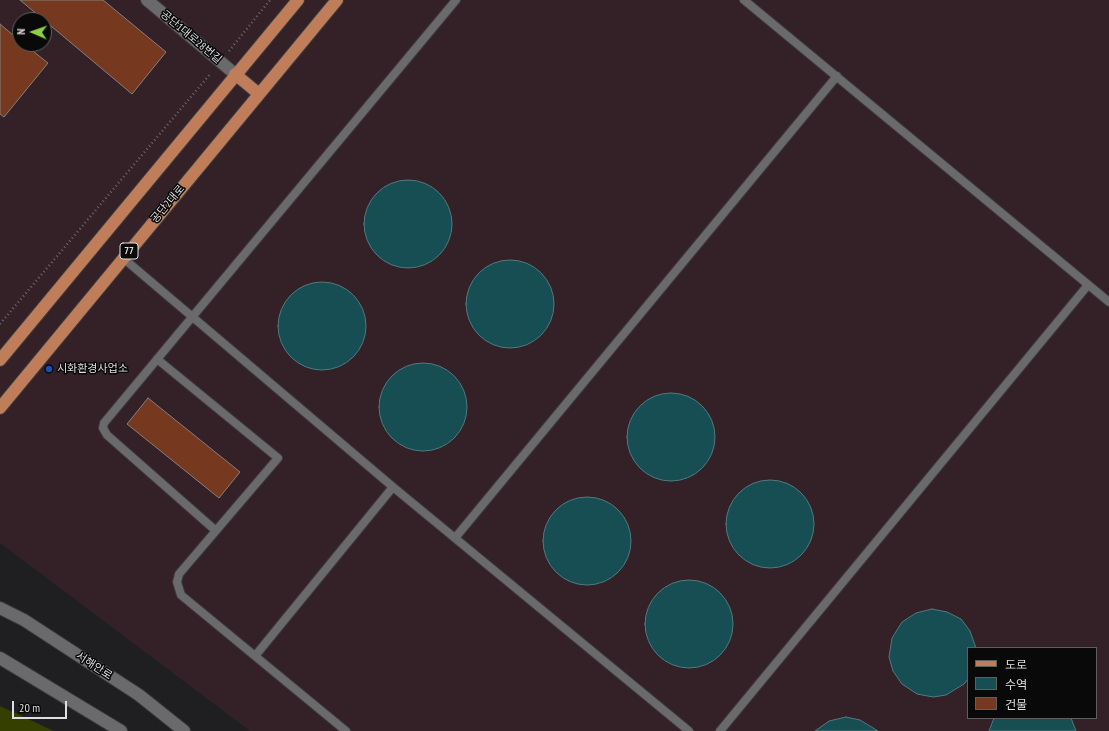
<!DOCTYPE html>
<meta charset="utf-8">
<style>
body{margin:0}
#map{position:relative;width:1109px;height:731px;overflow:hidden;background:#1f1f22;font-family:"PT Sans Narrow","Noto Sans KR",sans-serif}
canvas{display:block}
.legend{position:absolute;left:967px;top:647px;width:130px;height:72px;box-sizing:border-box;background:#09090a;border:1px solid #5f5f60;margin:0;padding:5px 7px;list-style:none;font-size:12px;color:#dfdfe1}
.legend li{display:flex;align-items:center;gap:8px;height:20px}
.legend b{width:20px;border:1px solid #5f5f60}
.north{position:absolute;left:12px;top:12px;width:40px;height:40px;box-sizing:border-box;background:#09090a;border:1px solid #5f5f60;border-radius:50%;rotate:272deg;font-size:11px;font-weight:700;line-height:16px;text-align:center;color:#dfdfe1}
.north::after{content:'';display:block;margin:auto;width:14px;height:18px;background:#8ece43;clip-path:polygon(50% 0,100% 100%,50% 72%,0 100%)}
.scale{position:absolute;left:12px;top:701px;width:55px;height:18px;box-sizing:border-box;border:2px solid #dfdfe1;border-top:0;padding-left:5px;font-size:12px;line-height:14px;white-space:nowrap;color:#dfdfe1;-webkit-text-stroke:3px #09090a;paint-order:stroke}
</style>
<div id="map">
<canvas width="1109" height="731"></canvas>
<ul class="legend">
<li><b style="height:5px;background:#bf7d59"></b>도로</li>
<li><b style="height:11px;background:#164e53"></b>수역</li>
<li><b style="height:11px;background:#76381f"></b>건물</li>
</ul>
<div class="north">N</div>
<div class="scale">20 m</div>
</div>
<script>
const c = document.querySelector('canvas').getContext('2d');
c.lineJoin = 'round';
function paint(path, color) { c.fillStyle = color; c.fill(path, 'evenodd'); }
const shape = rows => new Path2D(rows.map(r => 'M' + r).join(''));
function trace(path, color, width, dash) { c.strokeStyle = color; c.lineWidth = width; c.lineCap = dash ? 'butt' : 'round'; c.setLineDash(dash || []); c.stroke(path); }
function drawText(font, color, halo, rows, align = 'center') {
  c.font = font + ' "PT Sans Narrow","Noto Sans KR",sans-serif'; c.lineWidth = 3; c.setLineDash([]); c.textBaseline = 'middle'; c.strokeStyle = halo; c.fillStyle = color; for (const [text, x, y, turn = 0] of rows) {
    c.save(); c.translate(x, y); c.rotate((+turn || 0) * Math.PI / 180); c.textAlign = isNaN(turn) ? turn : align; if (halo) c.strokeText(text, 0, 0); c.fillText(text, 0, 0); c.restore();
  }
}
paint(shape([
 [0,0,1109,0,1109,731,250,731,0,543],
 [20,20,44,20,44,44,20,44],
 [968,648,1096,648,1096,718,968,718]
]), '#332127');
paint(shape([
 [0,706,54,731,0,731]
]), '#343f00');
const water = shape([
 '364 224a44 44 0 1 1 88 0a44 44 0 1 1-88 0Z',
 '466 304a44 44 0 1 1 88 0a44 44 0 1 1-88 0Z',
 '278 326a44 44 0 1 1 88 0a44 44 0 1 1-88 0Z',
 '379 407a44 44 0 1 1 88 0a44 44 0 1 1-88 0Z',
 '627 437a44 44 0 1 1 88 0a44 44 0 1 1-88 0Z',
 '726 524a44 44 0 1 1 88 0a44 44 0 1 1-88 0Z',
 '543 541a44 44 0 1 1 88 0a44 44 0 1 1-88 0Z',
 '645 624a44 44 0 1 1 88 0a44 44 0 1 1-88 0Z',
 [932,609,947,612,961,619,970,631,976,648,968,648,968,679,964,684,946,695,933,697,917,694,902,684,893,671,889,657,892,638,902,622,916,613,932,609],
 [846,717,860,720,878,731,815,731,829,721,846,717],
 [994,718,1071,718,1076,731,989,731,994,718]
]);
paint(water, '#164e53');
trace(water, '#527a7e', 1);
const building = shape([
 [20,0,103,0,166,52,132,94,20,0],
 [0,24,20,41,20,44,24,44,48,63,4,117,0,114,0,24],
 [148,398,240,472,219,498,127,424,148,398]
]);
paint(building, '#76381f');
trace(building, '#83807e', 1);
const lane = shape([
 [744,0,1109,302],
 [123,258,393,487,689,731],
 [157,359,278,458,179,574,177,582,181,595,346,731],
 [215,530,107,435,103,428,104,423,456,0],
 [455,538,837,76],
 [255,656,393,487],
 [720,731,1088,285]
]);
const street = shape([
 [147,0,235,74]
]);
const secondary = shape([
 [0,608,24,620,139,695,184,731],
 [0,658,121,731]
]);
const primary = shape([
 [235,74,259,94],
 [0,360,298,0],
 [0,408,337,0]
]);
trace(lane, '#3c3c3e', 10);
trace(street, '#3c3c3e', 14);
trace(secondary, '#3c3c3e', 14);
trace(primary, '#3c3c3e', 14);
trace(shape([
 [229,51,270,0],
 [0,324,211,73]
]), '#69696c', 2.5, [1, 3]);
trace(lane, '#6a6a6d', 8);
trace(street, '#6a6a6d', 12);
trace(secondary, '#6a6a6d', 12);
trace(primary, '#bf7d59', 12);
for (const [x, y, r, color] of [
 [49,369,4,"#1a4fb4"]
]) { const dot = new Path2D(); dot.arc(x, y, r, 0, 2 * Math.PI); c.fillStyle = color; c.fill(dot); trace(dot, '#09090a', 1.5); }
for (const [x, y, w] of [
 [129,251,18]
]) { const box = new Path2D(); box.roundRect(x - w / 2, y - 8, w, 16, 3); c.fillStyle = '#09090a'; c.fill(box); trace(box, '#dfdfe1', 1); }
drawText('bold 10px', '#dfdfe1', null, [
 ["77",129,251]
]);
drawText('11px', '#dfdfe1', '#09090a', [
 ["공단1대로28번길",191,37,40],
 ["공단2대로",168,204,-50],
 ["서해안로",94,666,33]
]);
drawText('11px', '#dfdfe1', '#09090a', [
 ["시화환경사업소",57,369]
], 'left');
</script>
